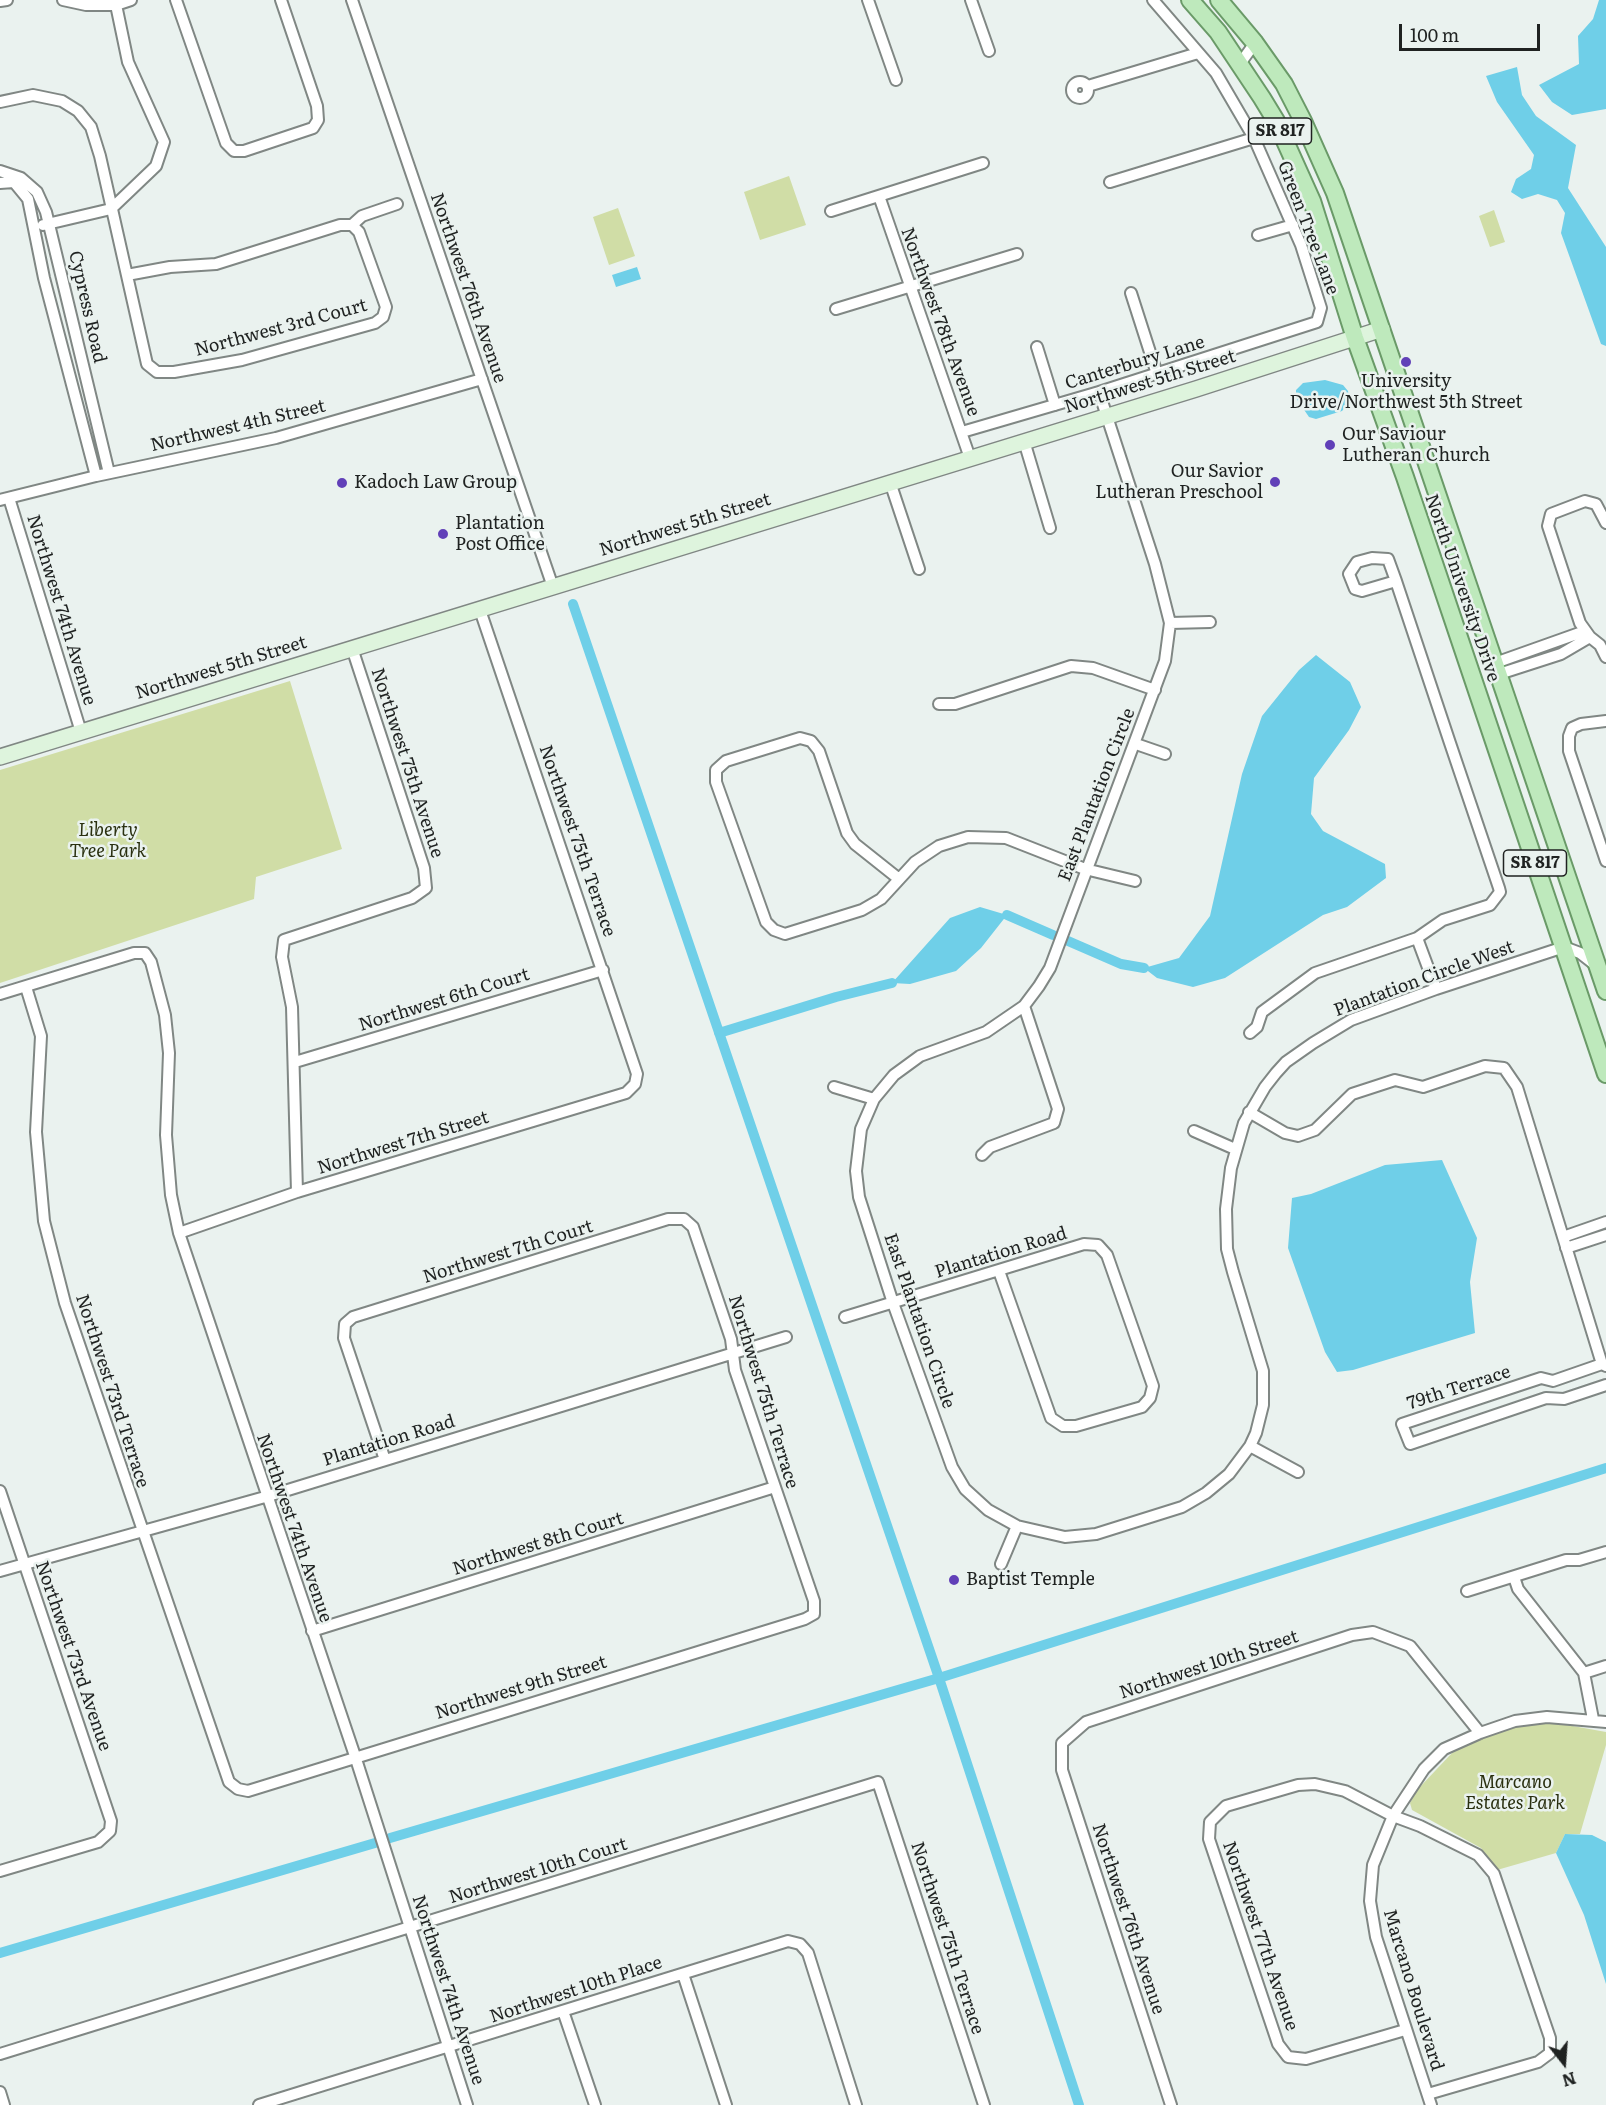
<!DOCTYPE html>
<style>
body{margin:0}
#map{position:relative;width:1606px;height:2105px;overflow:hidden;background:#eaf2ef;font-family:Literata,serif}
canvas{display:block}
.north{position:absolute;left:1534px;top:2033px;width:60px;height:60px;-webkit-text-stroke:4px #eaf2ef;paint-order:stroke;rotate:163deg;font-size:16px;font-weight:700;line-height:24px;text-align:center;color:#1f2221}
.north::after{content:'';display:block;margin:auto;width:21px;height:27px;background:#1f2221;clip-path:polygon(50% 0,100% 100%,50% 72%,0 100%)}
.scale{position:absolute;left:1399px;top:24px;width:141px;height:27px;box-sizing:border-box;border:3px solid #1f2221;border-top:0;padding-left:8px;font-size:18px;line-height:21px;white-space:nowrap;color:#1f2221;-webkit-text-stroke:4px #eaf2ef;paint-order:stroke}
</style>
<div id="map">
<canvas width="1606" height="2105"></canvas>
<div class="north">N</div>
<div class="scale">100 m</div>
</div>
<script>
const c = document.querySelector('canvas').getContext('2d');
c.lineJoin = 'round';
function paint(path, color) { c.fillStyle = color; c.fill(path, 'evenodd'); }
const shape = rows => new Path2D(rows.map(r => 'M' + r).join(''));
function trace(path, color, width, dash) { c.strokeStyle = color; c.lineWidth = width; c.lineCap = dash ? 'butt' : 'round'; c.setLineDash(dash || []); c.stroke(path); }
function drawText(font, color, halo, rows, align = 'center') {
  c.font = font + ' Literata,serif'; c.lineWidth = 5; c.setLineDash([]); c.textBaseline = 'middle'; c.strokeStyle = halo; c.fillStyle = color; for (const [text, x, y, turn = 0] of rows) {
    c.save(); c.translate(x, y); c.rotate((+turn || 0) * Math.PI / 180); c.textAlign = isNaN(turn) ? turn : align; if (halo) c.strokeText(text, 0, 0); c.fillText(text, 0, 0); c.restore();
  }
}
paint(shape([
 [789,176,806,225,760,240,744,192],
 [618,208,635,256,609,265,593,217],
 [1494,210,1505,242,1490,247,1479,216],
 [290,681,342,849,256,877,254,899,0,983,0,770],
 [1545,1721,1606,1732,1606,1745,1580,1834,1565,1834,1556,1853,1497,1870,1481,1848,1412,1810,1410,1803,1418,1789,1452,1753,1490,1731]
]), '#d0dda6');
paint(shape([
 [1599,0,1606,0,1606,109,1572,115,1552,102,1539,85,1579,64,1578,36,1593,19],
 [1517,67,1522,95,1536,116,1576,145,1568,188,1606,247,1606,346,1601,344,1561,233,1565,213,1557,200,1538,194,1522,199,1511,192,1516,179,1531,169,1534,155,1497,102,1486,76],
 [637,267,641,279,616,287,612,275],
 [1325,380,1343,385,1348,391,1350,402,1342,411,1316,419,1309,417,1296,398,1296,390,1303,383],
 [1316,655,1350,682,1361,707,1349,730,1314,778,1311,814,1323,831,1385,864,1386,878,1347,907,1323,915,1225,978,1193,987,1157,978,1144,968,1179,958,1210,916,1242,774,1262,716,1299,670],
 [980,907,1007,915,981,948,956,971,910,984,892,983,950,918],
 [1442,1160,1477,1238,1470,1282,1475,1333,1353,1370,1337,1372,1325,1352,1288,1248,1292,1198,1311,1194,1385,1165],
 [1565,1834,1592,1835,1606,1842,1606,1984,1584,1915,1556,1853]
]), '#6fcfe8');
trace(shape([
 [573,604,939,1678,1079,2105],
 [1007,915,1053,935],
 [1068,941,1121,964,1144,968],
 [719,1033,836,997,892,983],
 [390,1838,939,1678,1606,1468],
 [0,1953,375,1843]
]), '#6fcfe8', 10);
const street = shape([
 [63,0,86,5,116,5,131,0],
 [176,0,226,143,234,151,244,151,313,128,318,120,317,106,281,0],
 [352,0,553,587],
 [868,0,896,80],
 [971,0,989,51],
 [0,1,7,0],
 [1239,65,1255,43],
 '1072 90a8 8 0 1 1 16 0a8 8 0 1 1-16 0Z',
 [1088,86,1198,53],
 [0,102,33,95,62,101,78,111,91,127,100,156,147,364,157,372,174,372,242,360,375,323,383,317,386,307,359,232,352,225],
 [0,171,21,178,37,192,46,212,109,473],
 [1110,182,1254,138],
 [0,183,14,182,28,199,44,278,96,476],
 [879,196,970,458],
 [831,211,983,163],
 [43,225,111,209,156,166,164,142,128,62,115,0],
 [352,225,362,216,397,204],
 [1258,235,1293,225],
 [127,275,170,267,216,264,340,225,352,225],
 [1131,293,1157,374],
 [836,309,1017,254],
 [1037,347,1055,405],
 [962,432,1099,392,1317,322,1321,308,1301,245,1254,138,1216,73,1153,0],
 [1024,441,1050,528],
 [890,482,919,569],
 [9,498,81,732],
 [0,500,96,476,276,438,482,379],
 [1606,523,1596,504,1585,501,1551,514,1548,526,1580,623,1590,637,1600,645,1606,657],
 [1170,623,1210,622],
 [1495,663,1585,631],
 [1499,674,1561,654,1590,637],
 [939,704,955,704,1071,666,1093,668,1155,690],
 [1606,721,1581,724,1572,728,1569,736,1569,751,1606,861],
 [1136,744,1165,754],
 [899,879,855,844,847,833,819,751,811,741,800,738,726,761,716,770,716,782,766,922,774,930,785,934,862,910,881,899,915,862,939,846,968,837,1006,838,1085,869,1135,881],
 [1417,938,1436,989],
 [26,987,41,1036,36,1132,44,1221,65,1303,229,1782,238,1789,248,1791,805,1619,814,1614,814,1601,735,1370,731,1339,693,1227,684,1219,668,1219,353,1317,345,1324,344,1338,385,1460],
 [0,994,134,953,145,953,151,962,165,1015,169,1053,166,1135,171,1195,179,1233,355,1756,467,2105],
 [1250,1033,1257,1027,1262,1012,1315,973,1417,938,1443,920,1490,905,1500,892,1499,888,1450,743,1396,581,1388,559,1372,558,1357,562,1349,574,1355,589,1362,591,1396,581],
 [295,1062,603,970],
 [834,1087,874,1099,861,1129,856,1171,859,1197,893,1303,952,1467,965,1489,988,1510,1017,1526,1065,1537,1096,1534,1182,1507,1206,1493,1229,1474,1250,1446,1256,1433,1263,1405,1263,1371,1233,1272,1227,1249,1226,1209,1231,1168,1244,1123,1265,1087,1276,1073,1286,1062,1313,1043,1351,1020,1436,989,1564,947,1580,953,1598,967],
 [874,1099,894,1075,920,1056,986,1032,1024,1006,1039,986,1050,968,1165,661,1170,623,1155,564,1099,392],
 [1249,1112,1285,1133,1298,1136,1315,1130,1352,1094,1395,1080,1423,1087,1485,1066,1504,1068,1517,1087,1602,1364],
 [1194,1131,1235,1149],
 [982,1155,990,1147,1054,1123,1058,1109,1024,1006],
 [297,1192,292,1007,282,957,284,940,412,898,426,888,424,868,352,648],
 [179,1233,297,1192,626,1093,635,1084,637,1074,480,610],
 [1563,1237,1606,1222],
 [1566,1248,1606,1235],
 [845,1317,1084,1244,1098,1245,1107,1255,1153,1386,1150,1398,1142,1407,1076,1426,1063,1426,1051,1418,999,1271],
 [1606,1366,1602,1364,1553,1381,1541,1378,1402,1424,1410,1444,1546,1398,1564,1399,1606,1385],
 [1250,1446,1298,1472],
 [0,1491,111,1821,110,1831,98,1842,0,1871],
 [1001,1564,1017,1526],
 [0,1571,265,1497,786,1337],
 [1514,1577,1518,1589,1584,1673,1593,1719],
 [1467,1591,1566,1560,1579,1560,1606,1552],
 [312,1631,775,1487],
 [1584,1673,1606,1666],
 [683,1974,726,2105],
 [563,2011,595,2105],
 [1405,2030,1306,2059,1288,2057,1278,2044,1209,1839,1210,1822,1226,1806,1298,1785,1315,1784,1345,1791,1393,1816,1420,1826,1478,1855,1494,1874,1550,2038,1550,2053,1538,2062,1428,2094],
 [0,2054,878,1782,984,2105],
 [0,2092,4,2105],
 [259,2105,788,1941,800,1944,808,1953,856,2105],
 [1171,2105,1062,1770,1062,1743,1086,1722,1352,1635,1373,1632,1410,1646,1480,1733],
 [1431,2105,1376,1937,1370,1901,1373,1865,1393,1816,1424,1769,1444,1749,1480,1733,1515,1721,1547,1717,1606,1722]
]);
const secondary = shape([
 [0,757,1196,389,1382,329]
]);
const primary = shape([
 [1190,0,1218,32,1262,98,1276,121,1312,201,1355,338,1405,477,1606,1074],
 [1219,0,1255,43,1284,84,1303,121,1335,193,1606,991]
]);
trace(street, '#808784', 14);
trace(secondary, '#808784', 18);
trace(primary, '#6a9a68', 20);
trace(street, '#fff', 10);
trace(secondary, '#def4dd', 15);
trace(primary, '#bee9bc', 16);
for (const [x, y, r, color] of [
 [1406,362,6,"#6140b8"],
 [1330,445,6,"#6140b8"],
 [1275,482,6,"#6140b8"],
 [342,483,6,"#6140b8"],
 [443,534,6,"#6140b8"],
 [954,1580,6,"#6140b8"]
]) { const dot = new Path2D(); dot.arc(x, y, r, 0, 2 * Math.PI); c.fillStyle = color; c.fill(dot); trace(dot, '#eaf2ef', 2); }
for (const [x, y, w] of [
 [1280,131,63],
 [1535,863,63]
]) { const box = new Path2D(); box.roundRect(x - w / 2, y - 13, w, 26, 4.5); c.fillStyle = '#eaf2ef'; c.fill(box); trace(box, '#1f2221', 1.5); }
drawText('bold 16px', '#1f2221', null, [
 ["SR 817",1280,131],
 ["SR 817",1535,863]
]);
drawText('18px', '#1f2221', '#eaf2ef', [
 ["Green Tree Lane",1308,228,69],
 ["Northwest 76th Avenue",468,288,71],
 ["Cypress Road",87,307,77],
 ["Northwest 78th Avenue",940,322,70],
 ["Northwest 3rd Court",281,328,-15],
 ["Canterbury Lane",1135,363,-17],
 ["Northwest 5th Street",1150,382,-17],
 ["Northwest 4th Street",238,426,-13],
 ["Northwest 5th Street",685,525,-17],
 ["North University Drive",1462,588,71],
 ["Northwest 74th Avenue",61,610,73],
 ["Northwest 5th Street",221,668,-17],
 ["Northwest 75th Avenue",407,763,72],
 ["East Plantation Circle",1097,795,-69],
 ["Northwest 75th Terrace",577,841,71],
 ["Plantation Circle West",1424,979,-20],
 ["Northwest 6th Court",444,1000,-17],
 ["Northwest 7th Street",403,1143,-17],
 ["Northwest 7th Court",508,1252,-17],
 ["Plantation Road",1001,1253,-17],
 ["East Plantation Circle",919,1321,71],
 ["79th Terrace",1459,1388,-18],
 ["Northwest 73rd Terrace",112,1391,72],
 ["Northwest 75th Terrace",763,1392,73],
 ["Plantation Road",389,1441,-17],
 ["Northwest 74th Avenue",294,1528,71],
 ["Northwest 8th Court",538,1544,-17],
 ["Northwest 73rd Avenue",73,1656,71],
 ["Northwest 10th Street",1209,1665,-18],
 ["Northwest 9th Street",521,1688,-17],
 ["Northwest 10th Court",538,1871,-17],
 ["Northwest 76th Avenue",1128,1919,72],
 ["Northwest 77th Avenue",1260,1936,71],
 ["Northwest 75th Terrace",947,1938,72],
 ["Northwest 74th Avenue",448,1990,72],
 ["Northwest 10th Place",576,1990,-18],
 ["Marcano Boulevard",1413,1990,73]
]);
drawText('18px', '#1f2221', '#eaf2ef', [
 ["University",1406,382,"center"],
 ["Drive/Northwest 5th Street",1406,403,"center"],
 ["Our Saviour",1342,435],
 ["Lutheran Church",1342,456],
 ["Our Savior",1263,472,"right"],
 ["Lutheran Preschool",1263,493,"right"],
 ["Kadoch Law Group",354,483],
 ["Plantation",455,524],
 ["Post Office",455,545],
 ["Baptist Temple",966,1580]
], 'left');
drawText('italic 18px', '#2a3010', '#eaf2ef', [
 ["Liberty",108,831],
 ["Tree Park",108,852],
 ["Marcano",1515,1783],
 ["Estates Park",1515,1804]
]);
</script>
